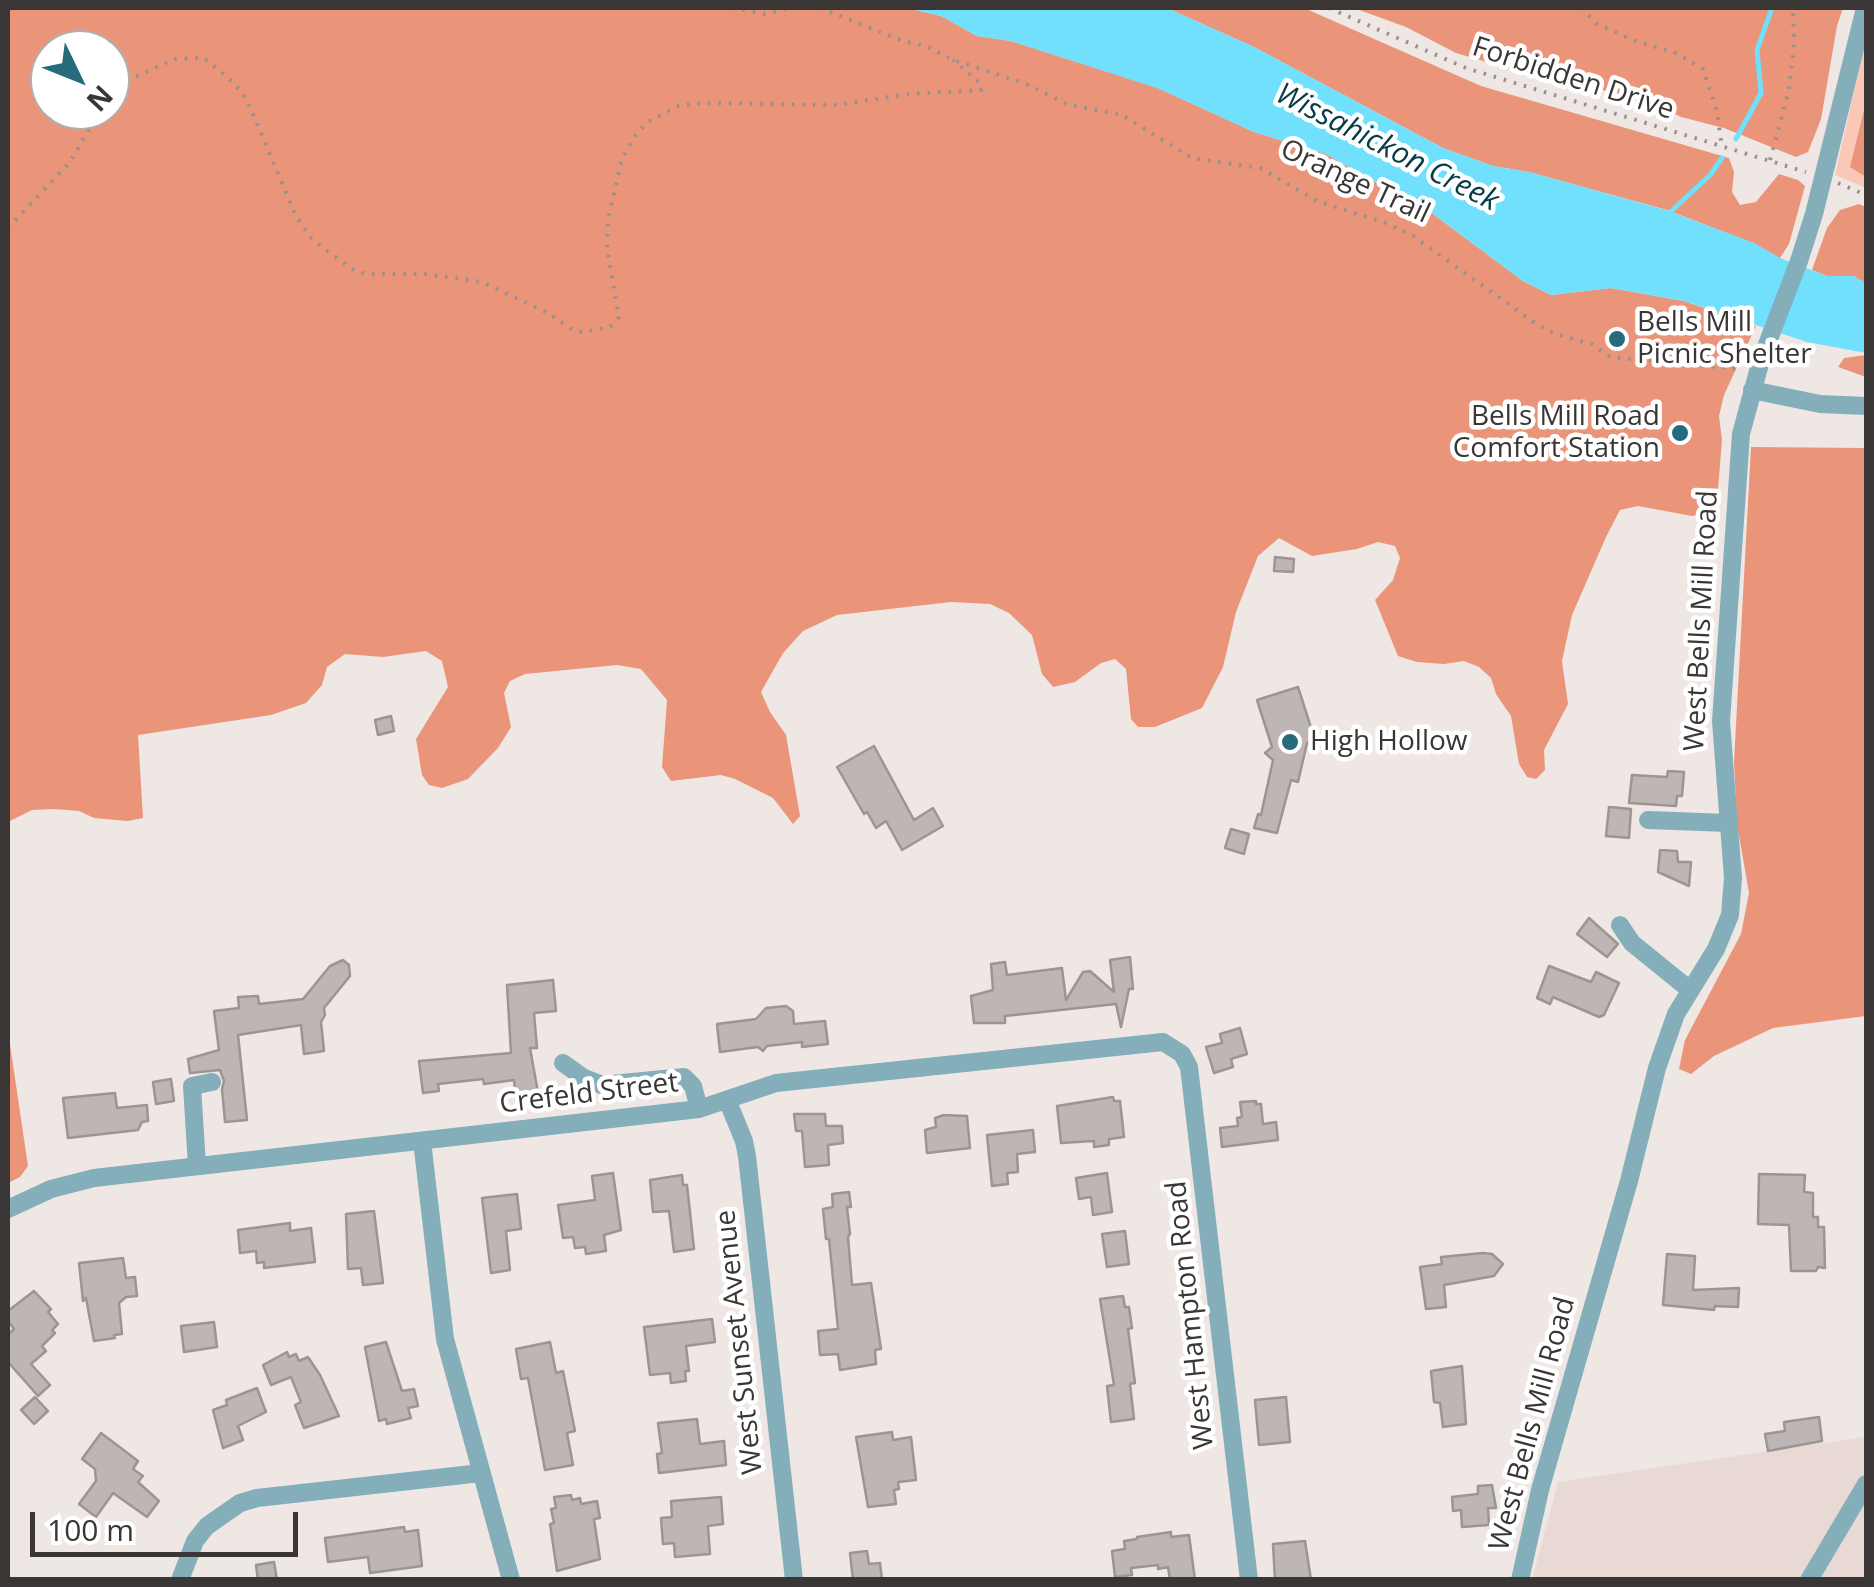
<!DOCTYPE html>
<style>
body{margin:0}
#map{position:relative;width:1874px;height:1587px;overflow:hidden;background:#eee7e4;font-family:"Open Sans",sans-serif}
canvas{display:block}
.frame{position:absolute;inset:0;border:10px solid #393635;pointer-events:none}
.north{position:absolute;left:30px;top:30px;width:100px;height:100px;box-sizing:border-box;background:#fff;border:2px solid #b0afae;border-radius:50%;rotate:133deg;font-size:28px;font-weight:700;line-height:40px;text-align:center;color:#393635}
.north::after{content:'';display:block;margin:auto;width:35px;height:45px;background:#266a7b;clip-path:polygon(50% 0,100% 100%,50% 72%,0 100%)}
.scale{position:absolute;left:30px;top:1512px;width:268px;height:45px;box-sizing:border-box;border:5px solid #393635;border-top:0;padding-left:12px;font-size:30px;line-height:35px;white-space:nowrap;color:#393635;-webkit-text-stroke:8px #fff;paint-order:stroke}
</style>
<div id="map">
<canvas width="1874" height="1587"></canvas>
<div class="frame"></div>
<div class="north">N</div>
<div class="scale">100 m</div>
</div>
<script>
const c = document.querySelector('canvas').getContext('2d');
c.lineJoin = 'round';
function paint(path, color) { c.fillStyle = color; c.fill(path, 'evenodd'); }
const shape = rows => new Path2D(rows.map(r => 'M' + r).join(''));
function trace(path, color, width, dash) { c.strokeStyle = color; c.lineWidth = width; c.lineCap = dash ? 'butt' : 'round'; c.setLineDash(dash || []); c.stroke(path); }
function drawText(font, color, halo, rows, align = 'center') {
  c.font = font + ' "Open Sans",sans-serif'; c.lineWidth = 9; c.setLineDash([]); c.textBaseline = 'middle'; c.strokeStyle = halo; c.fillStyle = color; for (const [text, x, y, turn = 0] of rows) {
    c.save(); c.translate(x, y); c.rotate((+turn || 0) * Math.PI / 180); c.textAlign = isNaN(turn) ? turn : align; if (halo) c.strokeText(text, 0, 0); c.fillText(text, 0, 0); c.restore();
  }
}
paint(shape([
 [1866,1437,1866,1579,1532,1580,1558,1482]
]), '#e9d9d4');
paint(shape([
 [1866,39,1866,188,1835,175]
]), '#fbc8b7');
paint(shape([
 [8,8,907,8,941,16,977,36,1011,41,1158,88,1254,132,1326,154,1433,214,1523,281,1551,295,1611,288,1684,301,1756,326,1724,395,1719,416,1722,440,1718,489,1713,503,1706,513,1692,516,1638,506,1620,510,1606,537,1572,615,1562,661,1568,704,1544,750,1545,770,1536,779,1527,777,1519,764,1511,716,1496,694,1491,678,1479,667,1464,661,1444,664,1417,662,1398,656,1375,600,1393,580,1400,558,1395,546,1378,542,1357,549,1312,556,1279,538,1258,556,1236,612,1223,667,1202,708,1155,727,1138,727,1131,719,1126,669,1115,659,1101,663,1075,682,1053,687,1042,674,1032,635,1009,613,990,604,951,602,837,615,803,631,783,653,761,692,770,712,786,735,800,816,793,824,773,798,735,779,721,775,671,781,662,767,667,700,641,669,617,665,525,674,510,681,504,693,511,727,498,748,468,779,442,788,429,785,422,775,416,739,448,687,442,661,426,651,383,657,345,654,327,667,322,685,306,703,271,715,138,735,143,818,128,821,94,818,79,811,54,809,32,810,8,822],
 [50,50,110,50,110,110,50,110],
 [1167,8,1304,8,1481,86,1729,158,1734,172,1732,192,1740,205,1756,202,1779,174,1798,180,1805,186,1789,244,1780,258,1753,243,1667,210,1529,172,1493,166,1443,148,1254,47],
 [1354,8,1843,8,1837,26,1821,119,1808,152,1796,157,1724,128,1681,117,1661,107,1635,103,1617,93,1538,77,1456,53,1406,27],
 [1866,102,1866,177,1850,167],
 [1859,204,1866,207,1866,283,1853,276,1827,276,1812,270,1827,228,1840,210],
 [1866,355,1866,377,1838,367,1844,358],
 [1751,447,1866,448,1866,1016,1773,1028,1714,1056,1691,1074,1679,1069,1685,1040,1741,934,1749,893,1737,824,1734,762],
 [8,1031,28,1166,20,1177,8,1183]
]), '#ea9579');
paint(shape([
 [907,8,1167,8,1254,47,1443,148,1493,166,1529,172,1666,210,1754,243,1780,258,1827,276,1853,276,1866,283,1866,353,1807,342,1684,301,1611,288,1551,295,1523,281,1433,214,1326,154,1254,132,1157,88,1011,41,977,36,941,16]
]), '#70e0fd');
trace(shape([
 [1736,139,1761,93,1757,50,1772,8],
 [1665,217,1710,175,1722,158]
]), '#70e0fd', 5);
const building = shape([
 [1275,557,1294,559,1293,572,1274,571,1275,557],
 [1298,687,1315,740,1307,743,1298,782,1291,780,1277,833,1254,828,1258,814,1261,815,1273,760,1265,753,1272,747,1257,700,1298,687],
 [391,716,394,731,378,735,375,720,391,716],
 [874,746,914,820,933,808,943,826,902,850,886,821,876,828,867,812,864,814,837,767,874,746],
 [1668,771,1684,772,1682,796,1677,796,1676,806,1629,803,1632,775,1667,777,1668,771],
 [1609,807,1631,809,1629,838,1606,836,1609,807],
 [1231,829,1249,834,1244,854,1225,848,1231,829],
 [1660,850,1677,851,1678,862,1691,862,1689,886,1658,872,1660,850],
 [1589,918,1618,944,1607,957,1577,934,1589,918],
 [1130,957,1133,989,1129,989,1121,1027,1116,1004,1005,1016,1005,1023,974,1023,971,996,993,990,991,964,1005,962,1007,975,1062,968,1066,1000,1083,972,1090,971,1114,992,1110,960,1130,957],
 [343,960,349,965,350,976,324,1008,325,1015,321,1022,324,1051,304,1054,301,1025,238,1035,247,1120,225,1122,222,1089,224,1081,220,1070,190,1073,188,1059,219,1050,214,1011,239,1008,238,997,258,996,259,1004,303,999,330,966,343,960],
 [1549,966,1591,982,1596,972,1619,983,1604,1015,1599,1017,1553,997,1550,1004,1537,998,1549,966],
 [553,980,556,1011,534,1013,537,1048,530,1048,539,1098,516,1101,514,1080,484,1084,483,1079,438,1084,439,1091,423,1093,419,1061,511,1053,507,985,553,980],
 [786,1006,793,1011,794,1024,825,1021,828,1044,802,1047,802,1042,767,1046,763,1051,758,1047,720,1052,717,1024,756,1019,766,1008,786,1006],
 [1240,1028,1247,1054,1231,1059,1233,1067,1214,1073,1206,1047,1222,1043,1220,1034,1240,1028],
 [171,1079,174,1101,156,1104,153,1082,171,1079],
 [115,1093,117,1108,147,1105,148,1121,142,1122,138,1130,68,1138,63,1098,115,1093],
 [1113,1097,1114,1101,1120,1101,1124,1137,1109,1139,1109,1145,1094,1147,1094,1141,1061,1143,1057,1106,1113,1097],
 [1256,1101,1256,1104,1261,1104,1263,1124,1276,1122,1278,1140,1222,1147,1220,1128,1238,1126,1237,1118,1242,1117,1240,1102,1256,1101],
 [794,1114,825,1114,826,1126,842,1126,843,1143,828,1145,829,1165,805,1167,802,1131,796,1131,794,1114],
 [944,1115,967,1116,970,1148,927,1153,925,1130,936,1127,935,1118,944,1115],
 [1033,1130,1035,1152,1017,1154,1018,1172,1007,1173,1008,1184,992,1186,987,1135,1033,1130],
 [613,1173,621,1230,604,1235,606,1251,586,1254,585,1247,575,1248,573,1237,563,1238,558,1205,595,1200,592,1176,613,1173],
 [1107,1173,1112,1212,1093,1215,1091,1197,1079,1199,1076,1178,1107,1173],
 [1759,1174,1805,1175,1804,1192,1813,1193,1813,1217,1818,1217,1818,1227,1824,1227,1825,1268,1818,1267,1816,1271,1791,1271,1789,1225,1758,1224,1759,1174],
 [682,1175,683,1185,687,1185,694,1249,674,1252,669,1211,653,1212,650,1180,682,1175],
 [849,1192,851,1207,847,1207,850,1234,848,1237,852,1285,871,1283,881,1349,875,1350,876,1364,840,1370,838,1354,820,1355,818,1331,838,1329,829,1239,826,1239,823,1209,833,1207,832,1194,849,1192],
 [517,1194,521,1229,506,1231,510,1270,491,1273,482,1198,517,1194],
 [374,1211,383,1283,363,1285,361,1268,348,1269,346,1214,374,1211],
 [290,1223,290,1231,311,1228,315,1262,264,1268,264,1262,257,1263,256,1251,240,1253,238,1230,290,1223],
 [1125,1231,1129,1264,1107,1267,1102,1234,1125,1231],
 [1483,1253,1492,1254,1503,1264,1494,1276,1444,1285,1446,1307,1426,1309,1420,1267,1442,1264,1441,1257,1483,1253],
 [1667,1254,1695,1256,1693,1290,1739,1288,1738,1307,1715,1306,1714,1310,1663,1305,1667,1254],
 [123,1258,126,1278,135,1277,137,1296,126,1297,119,1303,122,1334,114,1335,115,1338,94,1341,86,1298,83,1301,79,1263,123,1258],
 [34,1291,51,1309,48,1312,58,1324,52,1330,55,1333,42,1346,46,1351,31,1364,50,1385,38,1396,8,1362,8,1335,14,1329,8,1321,8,1311,34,1291],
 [1123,1296,1125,1307,1129,1307,1132,1328,1128,1329,1135,1383,1130,1384,1134,1419,1111,1422,1107,1386,1114,1385,1100,1299,1123,1296],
 [712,1319,715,1342,686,1346,689,1371,685,1371,686,1381,671,1383,670,1373,650,1375,644,1327,712,1319],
 [214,1322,217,1347,184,1352,181,1326,214,1322],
 [386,1342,402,1391,414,1389,418,1406,408,1408,411,1418,387,1424,386,1419,379,1421,365,1347,386,1342],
 [550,1342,556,1373,563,1371,575,1431,567,1433,573,1465,545,1470,528,1378,521,1379,516,1349,550,1342],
 [287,1352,289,1357,296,1354,299,1361,308,1357,320,1375,339,1416,304,1428,295,1405,301,1402,291,1377,271,1385,263,1365,287,1352],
 [1462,1366,1466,1424,1443,1427,1440,1403,1434,1402,1431,1371,1462,1366],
 [257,1388,266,1412,238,1426,243,1440,223,1448,213,1410,227,1405,226,1400,257,1388],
 [35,1397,48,1411,34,1424,21,1410,35,1397],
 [1286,1397,1290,1442,1259,1445,1255,1400,1286,1397],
 [1819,1417,1822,1441,1768,1451,1765,1434,1785,1431,1784,1422,1819,1417],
 [697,1419,700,1444,724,1441,726,1465,659,1473,657,1454,662,1453,658,1423,697,1419],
 [892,1432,893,1440,911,1437,916,1480,898,1482,899,1489,894,1490,896,1504,868,1507,856,1437,892,1432],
 [101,1433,138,1461,133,1469,143,1476,138,1482,159,1501,147,1517,113,1493,96,1517,79,1504,96,1481,95,1469,82,1459,101,1433],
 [1492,1485,1496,1508,1488,1508,1489,1525,1462,1527,1461,1510,1453,1511,1452,1497,1478,1494,1478,1486,1492,1485],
 [571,1495,572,1500,580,1498,581,1504,597,1501,600,1518,594,1519,600,1559,557,1571,550,1524,554,1523,551,1509,556,1508,554,1497,571,1495],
 [721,1497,723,1524,708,1526,710,1554,675,1557,674,1543,663,1544,661,1518,672,1517,671,1501,721,1497],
 [404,1527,405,1532,418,1530,422,1566,370,1573,368,1557,328,1562,325,1538,404,1527],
 [1171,1532,1171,1537,1189,1535,1195,1580,1170,1580,1168,1567,1158,1569,1158,1565,1131,1568,1132,1575,1115,1577,1112,1551,1125,1549,1124,1541,1137,1539,1137,1537,1171,1532],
 [1305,1541,1311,1580,1275,1580,1273,1544,1305,1541],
 [867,1551,869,1564,880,1563,882,1580,853,1580,850,1553,867,1551],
 [274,1562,277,1580,258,1580,256,1565,274,1562]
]);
paint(building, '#bdb6b4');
trace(building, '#9c9593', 2.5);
trace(shape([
 [732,8,765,14,788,8],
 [820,8,903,41,926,46,953,60,1024,83,1067,104,1122,115,1192,158,1260,168,1317,201,1386,223,1413,236,1538,325,1555,334,1592,344,1610,357,1739,369],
 [1329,8,1466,68,1806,172],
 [1581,8,1597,24,1635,41,1674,52,1703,69,1717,112,1722,147],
 [110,94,131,79,174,59,204,58,234,83,247,100,295,214,310,237,326,250,355,271,366,274,425,274,482,282,548,313,573,330,583,332,610,327,619,317,607,249,608,220,622,158,637,133,649,121,678,106,701,103,836,105,910,94,981,90,981,84,953,60],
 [1770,160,1789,90,1794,43,1793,8],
 [1838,183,1866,195],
 [8,228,70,162,100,110]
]), '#96918f', 4, [2.5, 8]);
trace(shape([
 [1752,390,1820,404,1866,406],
 [1648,820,1728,823],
 [1620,925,1632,943,1690,990],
 [563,1063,584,1078,602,1085,684,1077,693,1086,699,1109],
 [728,1102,744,1141,747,1156,794,1580],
 [422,1141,445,1339,511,1580],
 [197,1166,192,1086,212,1082],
 [8,1209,51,1189,94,1178,699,1109,776,1083,1163,1042,1182,1054,1189,1067,1249,1580],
 [180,1580,195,1541,207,1526,240,1503,257,1498,481,1473],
 [1520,1580,1540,1490,1629,1181,1657,1068,1676,1014,1716,949,1730,915,1733,878,1721,721,1741,434,1761,360,1799,261,1814,214,1865,8],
 [1809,1580,1866,1484]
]), '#83aeba', 18);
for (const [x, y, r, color] of [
 [1617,339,10,"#266a7b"],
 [1680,433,10,"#266a7b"],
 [1290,742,10,"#266a7b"]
]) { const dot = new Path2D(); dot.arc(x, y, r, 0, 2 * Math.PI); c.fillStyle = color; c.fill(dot); trace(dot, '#fff', 4); }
drawText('28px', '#393635', '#fff', [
 ["Forbidden Drive",1573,79,18],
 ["Orange Trail",1355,182,25],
 ["West Bells Mill Road",1702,621,-87],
 ["Crefeld Street",589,1094,-7],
 ["West Hampton Road",1191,1315,-96],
 ["West Sunset Avenue",740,1342,-96],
 ["West Bells Mill Road",1533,1424,-75]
]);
drawText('28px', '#393635', '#fff', [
 ["Bells Mill",1637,323],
 ["Picnic Shelter",1637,355],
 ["Bells Mill Road",1660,417,"right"],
 ["Comfort Station",1660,449,"right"],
 ["High Hollow",1310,742]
], 'left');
drawText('italic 30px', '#063c48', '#fff', [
 ["Wissahickon Creek",1387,148,27]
]);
</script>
